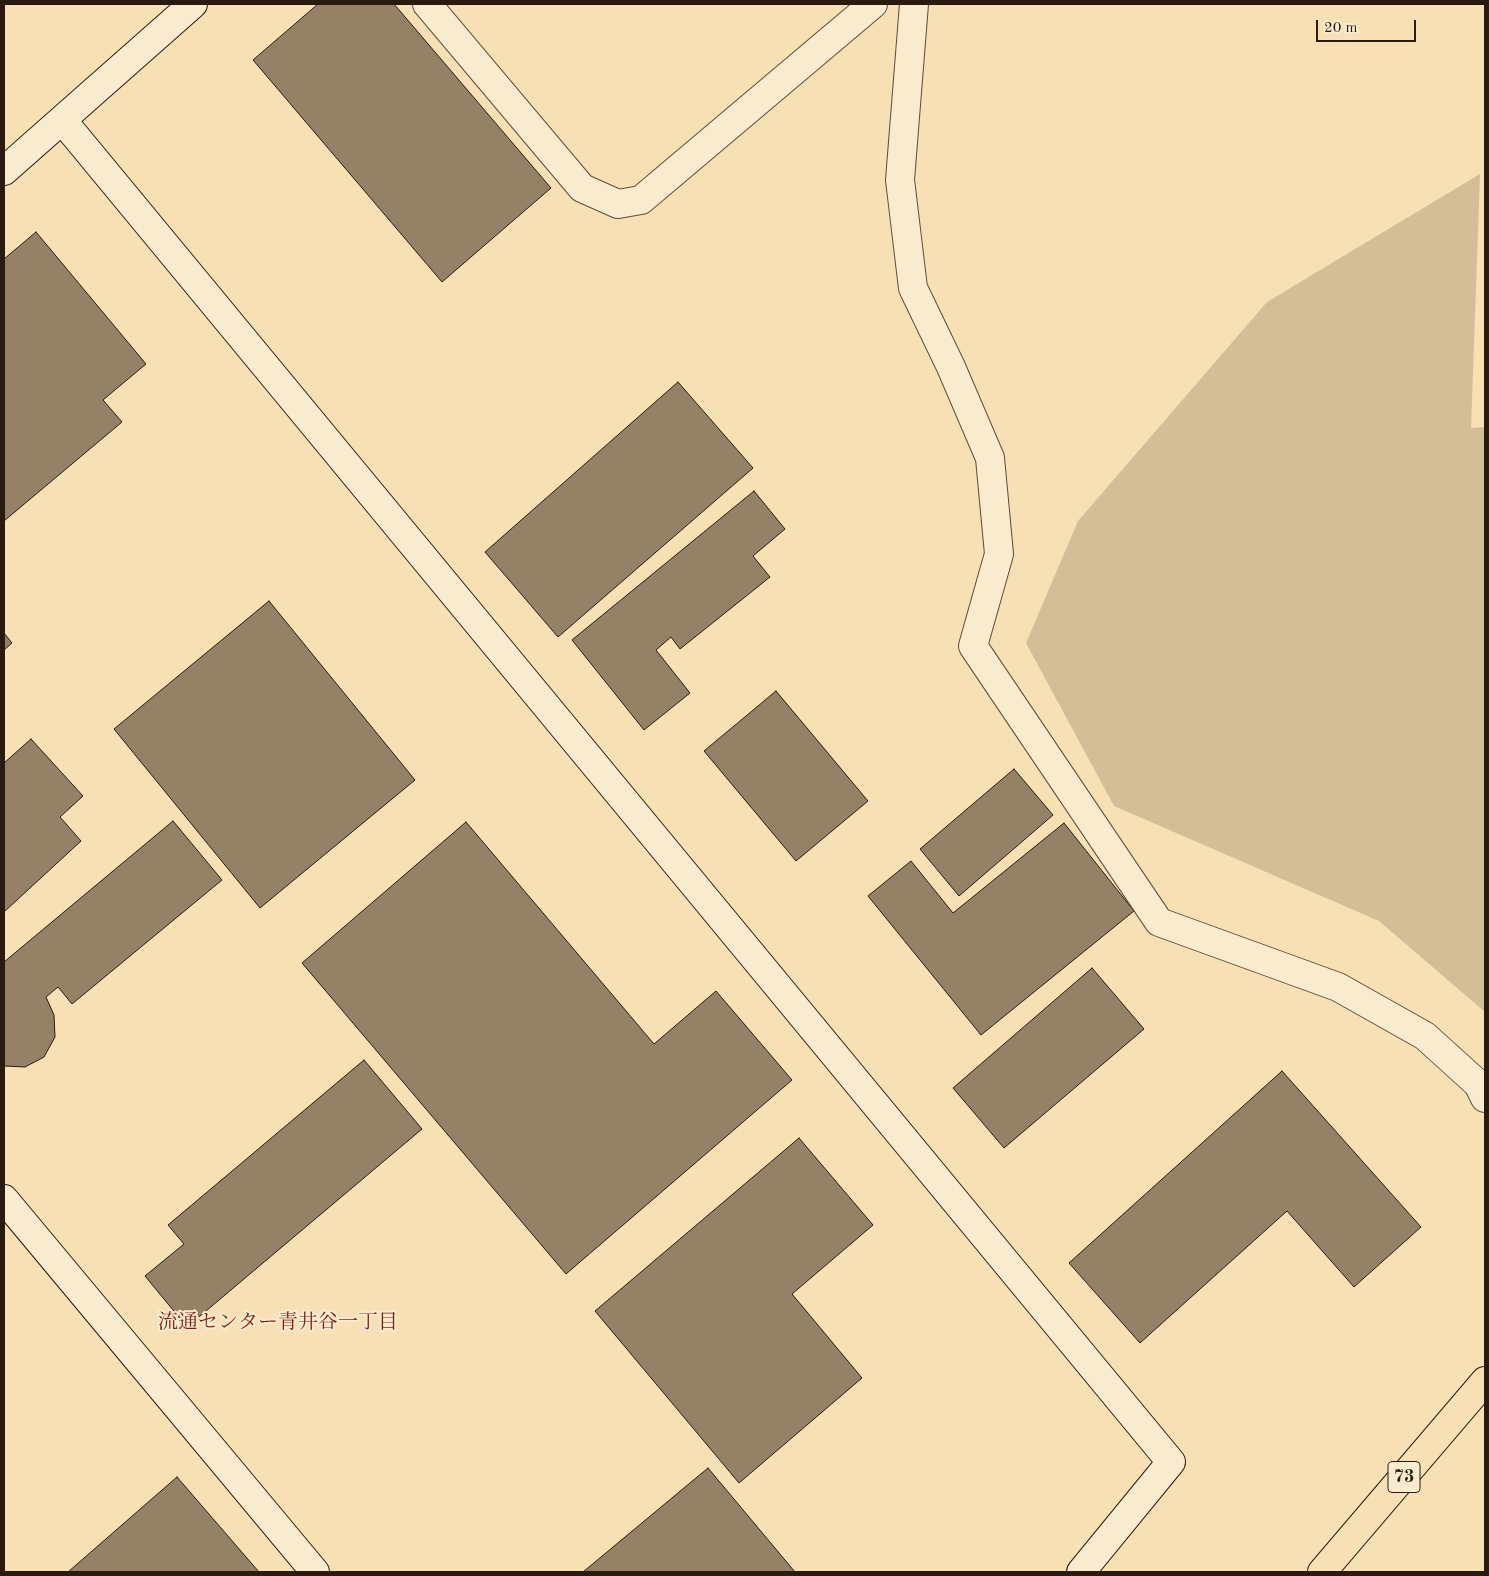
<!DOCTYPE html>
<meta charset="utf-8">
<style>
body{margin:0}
#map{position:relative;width:1489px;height:1576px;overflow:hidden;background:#f6e0b4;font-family:"Old Standard TT",serif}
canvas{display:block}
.frame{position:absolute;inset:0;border:5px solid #2b1a10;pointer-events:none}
.scale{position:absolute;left:1316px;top:20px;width:100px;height:22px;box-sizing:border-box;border:2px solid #2b1a10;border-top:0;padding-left:6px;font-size:15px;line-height:18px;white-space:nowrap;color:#2b1a10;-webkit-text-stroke:4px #f9ebce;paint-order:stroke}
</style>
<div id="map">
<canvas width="1489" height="1576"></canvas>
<div class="frame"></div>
<div class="scale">20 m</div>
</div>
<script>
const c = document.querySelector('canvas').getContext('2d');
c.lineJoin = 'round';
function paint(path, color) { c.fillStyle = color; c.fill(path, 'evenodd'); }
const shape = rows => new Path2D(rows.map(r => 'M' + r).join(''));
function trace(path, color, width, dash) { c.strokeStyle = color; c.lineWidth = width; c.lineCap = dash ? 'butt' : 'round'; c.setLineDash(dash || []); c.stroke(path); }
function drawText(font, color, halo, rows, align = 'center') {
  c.font = font + ' "Old Standard TT","Noto Serif JP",serif'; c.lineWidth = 4; c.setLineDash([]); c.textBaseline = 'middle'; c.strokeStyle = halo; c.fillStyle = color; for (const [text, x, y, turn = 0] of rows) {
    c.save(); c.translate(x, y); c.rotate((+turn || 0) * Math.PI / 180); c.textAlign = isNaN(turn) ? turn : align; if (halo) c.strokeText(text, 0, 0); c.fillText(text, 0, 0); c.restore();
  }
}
paint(shape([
 [1480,174,1471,428,1485,427,1485,1012,1379,921,1114,806,1026,643,1078,521,1267,302]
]), '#d3be98');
const building = shape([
 [318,4,394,4,551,188,442,282,253,60,318,4],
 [36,232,146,364,103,400,122,422,4,521,4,259,36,232],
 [678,382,753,468,558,637,485,552,678,382],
 [754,491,785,529,753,556,770,577,680,649,671,637,656,650,690,693,644,730,572,640,754,491],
 [269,601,415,780,260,908,114,729,269,601],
 [4,633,12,643,4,650,4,633],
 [776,691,868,801,796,861,704,751,776,691],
 [31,739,83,796,60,817,81,841,4,912,4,763,31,739],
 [1014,769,1053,815,959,896,920,849,1014,769],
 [173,821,222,880,72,1004,58,987,46,997,54,1015,55,1037,44,1057,25,1067,4,1066,4,962,173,821],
 [466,822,654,1044,716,991,792,1080,566,1274,302,963,466,822],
 [1064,823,1134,911,981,1035,868,896,911,861,953,913,1064,823],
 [1092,968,1144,1029,1004,1148,953,1088,1092,968],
 [364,1060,422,1129,187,1327,145,1276,184,1244,168,1225,364,1060],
 [1282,1071,1421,1227,1354,1287,1287,1211,1140,1343,1069,1263,1282,1071],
 [799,1138,873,1225,792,1294,862,1378,739,1483,595,1311,799,1138],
 [708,1468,795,1572,583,1572,708,1468],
 [177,1477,259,1572,68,1572,177,1477]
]);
paint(building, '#958165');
trace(building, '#2b1a10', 1);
const street = shape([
 [427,4,582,188,618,204,641,200,873,4],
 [914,4,900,180,913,288,951,367,990,458,999,554,973,646,1159,922,1338,987,1425,1036,1478,1084,1485,1098]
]);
const secondary = shape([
 [63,121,1171,1462,1081,1572],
 [4,171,193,4],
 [4,1199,315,1572]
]);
const primary = shape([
 [1322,1572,1485,1381]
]);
trace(street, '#5e4c39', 30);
trace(secondary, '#2b1a10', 30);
trace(primary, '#2b1a10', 30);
trace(street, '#f9ebce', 28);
trace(secondary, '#f9ebce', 28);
trace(primary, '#f6e0b4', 28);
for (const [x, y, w] of [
 [1404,1477,32]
]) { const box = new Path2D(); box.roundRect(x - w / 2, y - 15.5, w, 31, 4); c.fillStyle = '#f9ebce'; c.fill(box); trace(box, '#2b1a10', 1); }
drawText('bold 18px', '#2b1a10', null, [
 ["73",1404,1477]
]);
drawText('20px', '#7a1f14', '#f9ebce', [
 ["流通センター青井谷一丁目",278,1323]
]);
</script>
